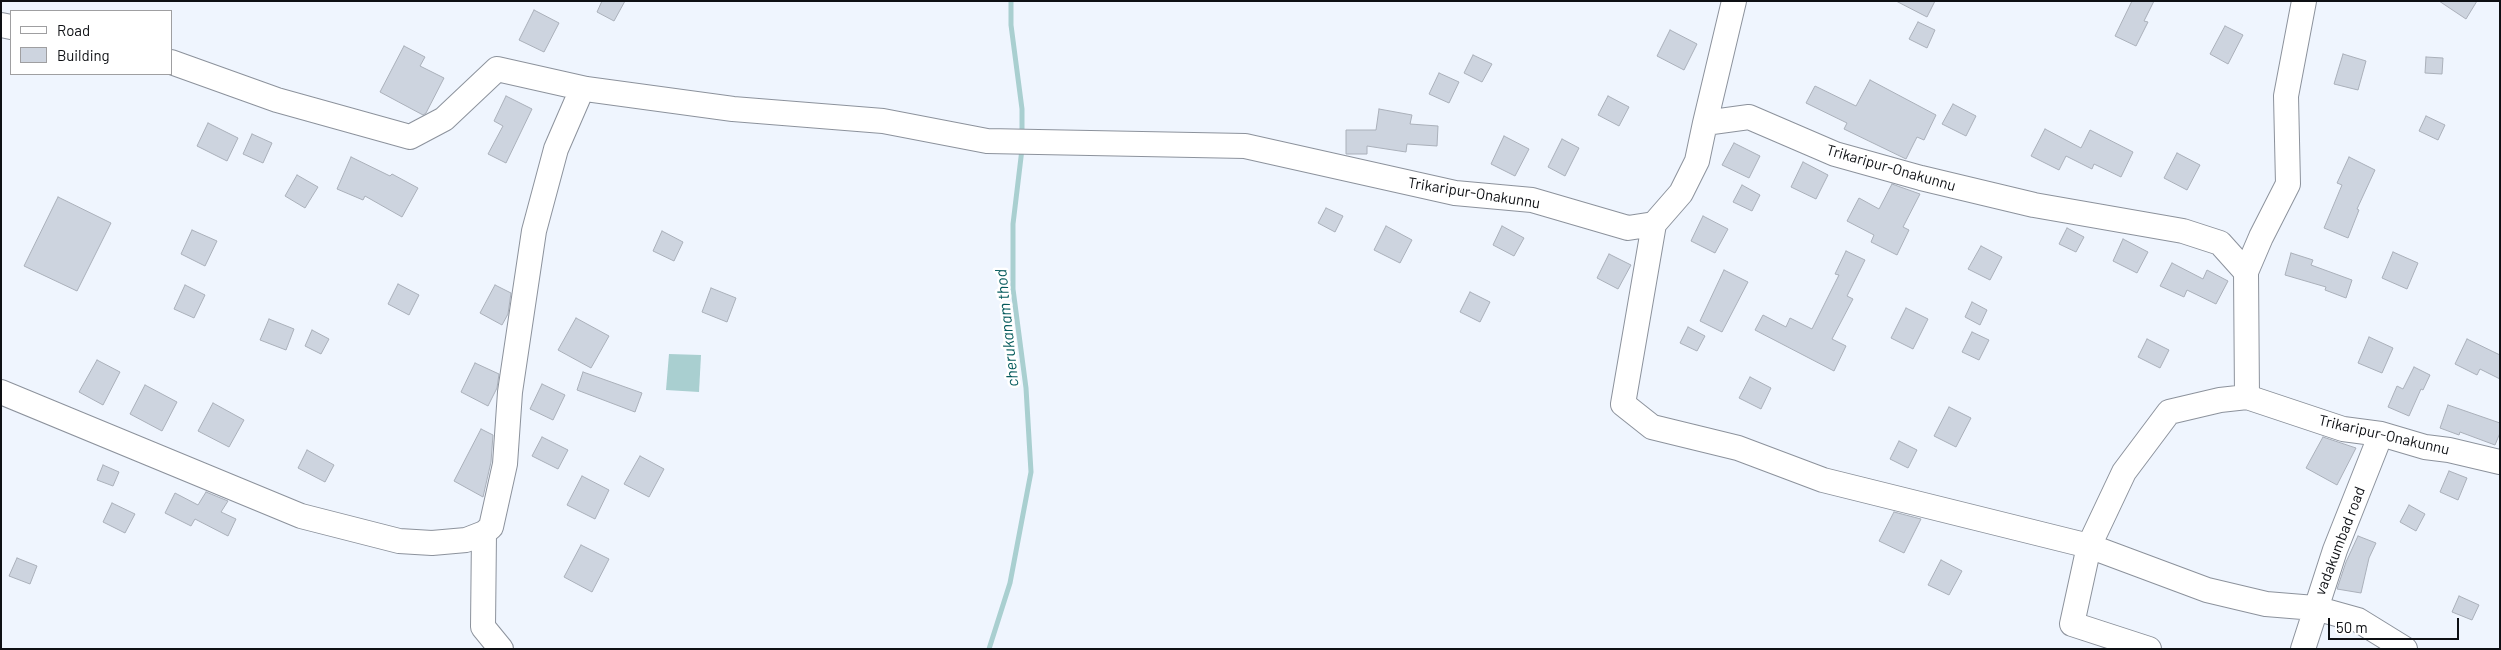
<!DOCTYPE html>
<style>
body{margin:0}
#map{position:relative;width:2501px;height:650px;overflow:hidden;background:#eff5fe;font-family:Barlow,sans-serif}
canvas{display:block}
.frame{position:absolute;inset:0;border:2px solid #0e1014;pointer-events:none}
.legend{position:absolute;left:10px;top:10px;width:162px;height:65px;box-sizing:border-box;background:#fff;border:1px solid #9f9fa1;margin:0;padding:6px 9px;list-style:none;font-size:15px;color:#0e1014}
.legend li{display:flex;align-items:center;gap:10px;height:25px}
.legend b{width:25px;border:1px solid #9f9fa1}
.scale{position:absolute;left:2328px;top:618px;width:131px;height:22px;box-sizing:border-box;border:2px solid #0e1014;border-top:0;padding-left:6px;font-size:15px;line-height:18px;white-space:nowrap;color:#0e1014;-webkit-text-stroke:4px #fff;paint-order:stroke}
</style>
<div id="map">
<canvas width="2501" height="650"></canvas>
<div class="frame"></div>
<ul class="legend">
<li><b style="height:6px;background:#fff"></b>Road</li>
<li><b style="height:14px;background:#cdd4df"></b>Building</li>
</ul>
<div class="scale">50 m</div>
</div>
<script>
const c = document.querySelector('canvas').getContext('2d');
c.lineJoin = 'round';
function paint(path, color) { c.fillStyle = color; c.fill(path, 'evenodd'); }
const shape = rows => new Path2D(rows.map(r => 'M' + r).join(''));
function trace(path, color, width, dash) { c.strokeStyle = color; c.lineWidth = width; c.lineCap = dash ? 'butt' : 'round'; c.setLineDash(dash || []); c.stroke(path); }
function drawText(font, color, halo, rows, align = 'center') {
  c.font = font + ' Barlow,sans-serif'; c.lineWidth = 5; c.setLineDash([]); c.textBaseline = 'middle'; c.strokeStyle = halo; c.fillStyle = color; for (const [text, x, y, turn = 0] of rows) {
    c.save(); c.translate(x, y); c.rotate((+turn || 0) * Math.PI / 180); c.textAlign = isNaN(turn) ? turn : align; if (halo) c.strokeText(text, 0, 0); c.fillText(text, 0, 0); c.restore();
  }
}
paint(shape([
 [669,354,701,355,699,392,666,390]
]), '#a9cfd0');
trace(shape([
 [1011,1,1011,25,1022,109,1022,135],
 [989,649,1010,583,1031,472,1026,388,1013,289,1013,224,1022,149]
]), '#a9cfd0', 5);
const building = shape([
 [602,1,625,1,614,21,597,12,602,1],
 [1896,1,1935,1,1927,17,1896,1],
 [2132,1,2154,1,2144,21,2148,22,2136,46,2115,36,2132,1],
 [2439,1,2477,1,2466,19,2439,1],
 [534,10,559,23,544,52,519,40,534,10],
 [1918,22,1935,30,1927,48,1909,39,1918,22],
 [2225,26,2243,35,2228,64,2210,54,2225,26],
 [1670,30,1697,44,1684,70,1657,56,1670,30],
 [404,46,425,57,420,66,444,78,426,113,423,115,380,92,404,46],
 [2343,54,2366,61,2358,90,2334,84,2343,54],
 [1473,55,1492,64,1482,82,1464,73,1473,55],
 [2426,57,2443,58,2442,74,2425,73,2426,57],
 [1439,73,1459,82,1449,103,1429,94,1439,73],
 [1870,80,1936,115,1924,140,1917,137,1906,159,1844,129,1847,123,1806,103,1815,86,1856,106,1870,80],
 [506,96,532,109,506,163,488,154,503,126,494,121,506,96],
 [1608,96,1629,107,1619,126,1598,115,1608,96],
 [1953,104,1976,116,1966,136,1942,124,1953,104],
 [1379,109,1412,115,1410,124,1438,126,1437,146,1407,144,1406,152,1367,146,1367,154,1346,154,1346,130,1376,130,1379,109],
 [2426,116,2445,125,2438,140,2419,131,2426,116],
 [208,123,238,138,227,161,197,146,208,123],
 [2045,129,2081,148,2090,130,2133,152,2121,177,2094,164,2092,169,2066,156,2059,170,2031,156,2045,129],
 [252,134,272,143,263,163,243,154,252,134],
 [1504,136,1529,149,1515,176,1491,164,1504,136],
 [1562,139,1579,148,1565,176,1548,167,1562,139],
 [1734,143,1760,156,1749,178,1722,165,1734,143],
 [2177,153,2200,165,2187,190,2164,178,2177,153],
 [351,157,390,176,392,174,418,188,402,217,365,196,363,200,337,189,351,157],
 [2349,157,2375,170,2357,209,2359,210,2348,238,2324,228,2342,185,2337,183,2349,157],
 [1803,162,1828,175,1816,199,1791,187,1803,162],
 [297,175,318,187,305,208,285,196,297,175],
 [1892,184,1920,194,1903,227,1909,230,1897,255,1871,242,1874,235,1847,221,1859,198,1879,209,1892,184],
 [1742,185,1760,195,1752,211,1733,202,1742,185],
 [58,197,111,223,77,291,24,266,58,197],
 [1326,208,1343,216,1335,232,1318,223,1326,208],
 [1703,216,1728,229,1715,253,1691,241,1703,216],
 [1386,226,1412,240,1400,263,1374,250,1386,226],
 [1502,226,1524,238,1514,256,1493,245,1502,226],
 [2067,228,2084,237,2076,252,2059,244,2067,228],
 [192,230,217,241,205,266,181,254,192,230],
 [662,231,683,242,674,261,653,251,662,231],
 [2123,239,2148,252,2137,273,2113,261,2123,239],
 [1981,246,2002,257,1990,280,1968,269,1981,246],
 [1846,251,1865,260,1847,296,1853,299,1832,339,1846,346,1834,371,1755,330,1763,315,1786,327,1790,318,1812,329,1839,275,1835,274,1846,251],
 [2393,252,2418,263,2407,289,2382,278,2393,252],
 [2291,253,2313,260,2311,265,2352,280,2346,298,2325,290,2326,287,2285,275,2291,253],
 [1609,254,1631,265,1618,289,1597,278,1609,254],
 [2172,263,2203,279,2207,270,2228,281,2216,304,2187,290,2184,297,2160,286,2172,263],
 [1724,270,1748,282,1722,332,1700,321,1724,270],
 [398,284,419,295,409,315,388,304,398,284],
 [185,285,205,295,194,318,174,309,185,285],
 [495,285,511,293,508,314,502,325,480,313,495,285],
 [711,288,736,298,727,322,702,312,711,288],
 [1470,292,1490,302,1480,322,1460,312,1470,292],
 [1972,302,1987,310,1980,325,1965,317,1972,302],
 [1906,308,1928,319,1913,349,1891,338,1906,308],
 [576,318,609,336,591,368,558,350,576,318],
 [269,319,294,329,286,350,260,340,269,319],
 [1688,327,1705,336,1697,351,1680,343,1688,327],
 [312,330,329,339,321,354,305,346,312,330],
 [1972,332,1989,340,1979,360,1962,352,1972,332],
 [2369,337,2393,348,2382,373,2358,363,2369,337],
 [2147,339,2169,350,2160,368,2138,357,2147,339],
 [2467,339,2500,355,2500,379,2480,369,2477,375,2455,364,2467,339],
 [97,360,120,372,103,405,79,392,97,360],
 [475,363,499,374,497,388,488,406,461,392,475,363],
 [2414,367,2430,375,2423,390,2421,389,2409,416,2388,407,2397,386,2403,389,2414,367],
 [583,372,642,393,635,412,577,390,583,372],
 [1750,377,1771,388,1761,409,1739,398,1750,377],
 [542,384,565,395,553,420,530,409,542,384],
 [145,385,177,402,162,431,130,414,145,385],
 [213,403,244,420,229,447,198,431,213,403],
 [2448,405,2500,423,2500,433,2495,445,2460,432,2459,435,2440,428,2448,405],
 [1949,407,1971,418,1956,447,1934,436,1949,407],
 [481,429,493,435,491,462,483,497,454,481,481,429],
 [542,437,568,450,558,469,532,456,542,437],
 [2323,437,2356,448,2337,485,2306,468,2323,437],
 [1899,441,1917,450,1908,468,1890,459,1899,441],
 [307,450,334,465,325,482,298,468,307,450],
 [640,456,664,469,649,497,624,484,640,456],
 [103,465,119,472,113,486,97,480,103,465],
 [2449,471,2467,478,2458,500,2440,492,2449,471],
 [582,476,609,490,595,519,567,505,582,476],
 [206,492,228,501,221,512,236,519,228,536,195,519,191,526,165,513,175,493,198,505,206,492],
 [112,503,135,514,125,533,103,522,112,503],
 [2409,505,2425,514,2416,531,2400,522,2409,505],
 [1894,512,1921,519,1904,553,1879,541,1894,512],
 [2358,536,2376,543,2369,558,2361,593,2337,589,2346,562,2358,536],
 [581,545,609,559,592,592,564,577,581,545],
 [17,558,37,566,30,584,9,576,17,558],
 [1941,560,1962,571,1949,595,1928,585,1941,560],
 [2459,596,2479,605,2472,620,2452,612,2459,596]
]);
paint(building, '#cdd4df');
trace(building, '#aab0ba', 1);
const minor = shape([
 [1,25,11,27],
 [171,62,277,100,410,137,444,119,497,69,586,89,733,109,883,121,987,141,1245,146,1455,193,1532,200,1628,228,1654,224,1681,193,1697,161,1705,123,1749,117,1835,154,1921,178,2034,205,2183,231,2220,243,2246,272,2247,397,2343,429,2381,434,2425,447,2449,450,2500,462],
 [1705,123,1734,1],
 [1654,224,1623,404,1652,427,1738,448,1823,480,2089,546,2207,590,2266,604,2315,608,2358,620,2405,649],
 [2246,272,2261,237,2288,184,2286,96,2304,1],
 [1,392,301,516,399,541,432,543,466,540,484,533,491,527,505,464,510,392,534,231,556,149,582,89],
 [484,533,483,627,501,649],
 [2149,649,2072,624,2089,546,2124,472,2169,412,2220,400,2247,397],
 [2303,649,2335,550,2381,434]
]);
trace(minor, '#8c929c', 26);
trace(minor, '#fff', 24);
drawText('15px', '#0e1014', '#fff', [
 ["Trikaripur-Onakunnu",1891,168,16],
 ["Trikaripur-Onakunnu",1474,193,9],
 ["Trikaripur-Onakunnu",2384,435,13],
 ["vadakumbad road",2340,541,-69]
]);
drawText('italic 16px', '#03595b', '#fff', [
 ["cherukanam thod",1007,328,-96]
]);
</script>
